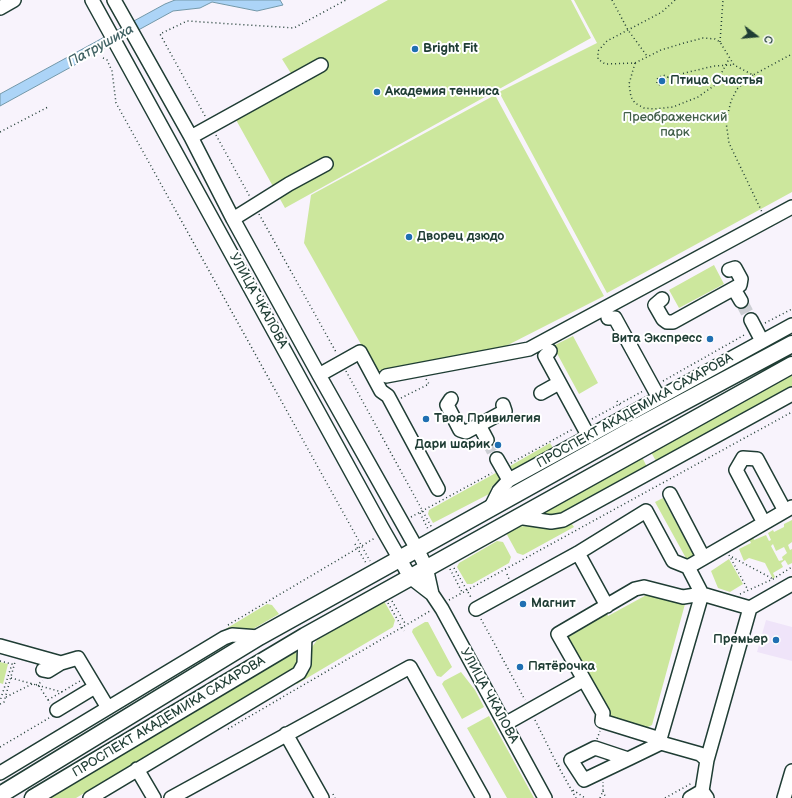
<!DOCTYPE html>
<meta charset="utf-8">
<style>
body{margin:0}
#map{position:relative;width:792px;height:798px;overflow:hidden;background:#f8f3fc;font-family:"Balsamiq Sans",sans-serif}
canvas{display:block}
.north{position:absolute;left:736px;top:16px;width:40px;height:40px;-webkit-text-stroke:3px #fff;paint-order:stroke;rotate:106deg;font-size:11px;font-weight:700;line-height:16px;text-align:center;color:#1f3d34}
.north::after{content:'';display:block;margin:auto;width:14px;height:18px;background:#1f3d34;clip-path:polygon(50% 0,100% 100%,50% 72%,0 100%)}
</style>
<div id="map">
<canvas width="792" height="798"></canvas>
<div class="north">С</div>
</div>
<script>
const c = document.querySelector('canvas').getContext('2d');
c.lineJoin = 'round';
function paint(path, color) { c.fillStyle = color; c.fill(path, 'evenodd'); }
const shape = rows => new Path2D(rows.map(r => 'M' + r).join(''));
function trace(path, color, width, dash) { c.strokeStyle = color; c.lineWidth = width; c.lineCap = dash ? 'butt' : 'round'; c.setLineDash(dash || []); c.stroke(path); }
function drawText(font, color, halo, rows, align = 'center') {
  c.font = font + ' "Balsamiq Sans",sans-serif'; c.lineWidth = 4; c.setLineDash([]); c.textBaseline = 'middle'; c.strokeStyle = halo; c.fillStyle = color; for (const [text, x, y, turn = 0] of rows) {
    c.save(); c.translate(x, y); c.rotate((+turn || 0) * Math.PI / 180); c.textAlign = isNaN(turn) ? turn : align; if (halo) c.strokeText(text, 0, 0); c.fillText(text, 0, 0); c.restore();
  }
}
paint(shape([
 [766,620,792,627,792,661,757,652]
]), '#efe4f9');
paint(shape([
 [388,0,571,0,591,38,285,208,230,109,292,75,282,59],
 [574,0,792,0,792,192,607,293,499,92,597,43],
 [495,95,604,296,502,348,376,371,304,243,311,195],
 [714,265,724,284,679,308,669,290],
 [573,336,598,383,579,394,553,346],
 [792,375,792,389,657,463,651,452],
 [550,443,555,451,518,471,513,470,510,466],
 [642,457,647,467,561,515,537,516],
 [501,470,501,480,492,486,489,494,433,523,428,514,429,510],
 [663,498,694,556,687,560,655,502],
 [792,520,792,542,788,545,790,550,792,549,792,563,788,565,785,560,781,563,783,567,773,573,775,577,773,579,765,563,749,558,744,561,739,549,751,543,749,539,753,537,754,540,766,535,769,541,771,540,768,533,773,530,774,532,784,527,784,524],
 [773,544,776,551,784,547,787,553,782,557,783,560,779,561,771,546],
 [570,521,574,527,523,555,517,553,505,531,515,526,557,527],
 [497,541,503,542,511,557,509,563,472,584,467,584,457,567,459,563],
 [729,559,743,584,730,592,718,588,711,571],
 [650,593,685,604,652,725,646,728,612,718,567,638,607,614,608,616],
 [384,601,395,620,393,627,297,684,296,682,307,674,311,668,312,647,317,640],
 [267,604,272,605,279,614,253,629,230,630,209,639],
 [425,622,428,622,452,667,441,677,437,676,412,632,413,629],
 [296,652,299,660,296,667,76,798,49,798],
 [0,662,8,664,3,684,0,683],
 [461,672,475,690,484,707,462,719,442,684,444,681],
 [489,716,534,798,507,798,467,728]
]), '#cce79d');
const water = shape([
 [175,0,280,0,283,5,257,11,212,2,200,8,173,11,0,106,0,94,165,4,175,0]
]);
paint(water, '#acd4f7');
trace(water, '#7498a9', 1);
trace(shape([
 [741,301,751,320],
 [487,440,497,459]
]), '#cdcfd4', 13, [13, 6]);
const minor = shape([
 [92,0,382,528,410,577,432,594,442,609,545,798],
 [114,0,191,137,233,219,319,375,417,549,426,567,432,594],
 [0,8,14,0],
 [191,137,321,65],
 [233,219,289,184,326,164],
 [734,289,741,301],
 [662,299,655,305,663,319,667,322,673,322,740,285,741,279,735,268,729,270],
 [608,318,615,318,659,398],
 [751,320,762,341],
 [550,351,545,356,589,437],
 [319,375,360,352,381,391,388,396,438,489],
 [386,376,529,349,792,207],
 [541,393,559,383],
 [451,399,447,405,460,430,466,432,505,411,503,405],
 [479,425,487,440],
 [497,459,509,480],
 [670,494,703,557],
 [490,509,499,491,509,480,792,325],
 [517,517,551,522,563,520,792,394],
 [764,523,736,470,743,458,757,459,785,511],
 [578,553,607,606],
 [476,609,578,553,646,511,673,561,688,567],
 [0,646,61,663],
 [43,670,48,671,61,663,78,658,108,708],
 [57,710,95,687],
 [505,724,583,680],
 [286,734,322,798],
 [660,739,602,721,603,713,558,634,635,589,644,587,683,597,702,594,688,567,792,507],
 [628,759,584,780,571,760,595,748,628,759,661,743],
 [707,760,700,754,661,743,660,739,702,594,750,608],
 [137,769,154,798],
 [0,773,224,638,232,635,259,637],
 [90,798,299,673,304,664,305,636],
 [171,798,410,667,483,798],
 [690,798,702,791],
 [707,798,702,791,707,760,750,608,792,584],
 [784,798,792,771]
]);
const major = shape([
 [0,795,259,637,633,429,792,344],
 [33,798,305,636,792,365]
]);
trace(minor, '#1f3d34', 16);
trace(major, '#1f3d34', 19);
trace(shape([
 [612,0,628,30,647,56],
 [675,0,662,12,607,41,598,51,598,59,605,64,635,63,661,50,684,43,703,38,715,39,720,42,734,65,753,75,792,54],
 [720,42,723,0],
 [103,58,107,60,112,71,116,103,370,561],
 [635,63,629,84,631,97,635,103,644,108,654,109,673,107,698,97,715,85,729,59],
 [753,75,737,89,731,101,726,122,729,143,762,212],
 [668,77,666,81,661,85,657,84,657,79,663,75,668,77,714,66,733,65],
 [205,116,160,34,187,21,294,28,346,0],
 [0,132,48,107],
 [216,135,250,197],
 [259,214,336,352],
 [765,323,792,309],
 [346,371,432,528],
 [663,381,746,334],
 [401,398,429,384,426,379],
 [617,401,621,407],
 [592,419,643,391],
 [511,463,573,429],
 [420,513,428,529],
 [411,517,492,473],
 [355,544,366,563],
 [729,555,748,590],
 [732,557,773,579],
 [454,568,472,599],
 [450,569,462,592],
 [507,574,509,579],
 [740,594,773,579,792,567],
 [449,600,792,412],
 [392,601,406,625],
 [388,603,404,631],
 [481,619,525,700],
 [228,625,375,538],
 [0,661,12,664,0,701],
 [11,678,62,692],
 [36,685,43,681],
 [39,686,50,703],
 [6,697,32,684],
 [48,700,80,681],
 [0,704,4,702,15,662],
 [535,720,558,766,562,764],
 [228,729,430,611],
 [597,739,600,731],
 [0,747,49,718],
 [558,766,576,798],
 [573,790,585,798],
 [603,791,606,798],
 [333,794,335,798],
 [600,798,603,791,603,782],
 [665,798,692,783]
]), '#1f3d34', 1.5, [1, 3]);
trace(minor, '#fff', 13);
trace(major, '#fff', 16);
for (const [x, y, r, color] of [
 [415,49,4,"#1f6fb2"],
 [662,81,4,"#1f6fb2"],
 [377,92,4,"#1f6fb2"],
 [409,237,4,"#1f6fb2"],
 [710,339,4,"#1f6fb2"],
 [426,419,4,"#1f6fb2"],
 [498,445,4,"#1f6fb2"],
 [523,604,4,"#1f6fb2"],
 [776,640,4,"#1f6fb2"],
 [520,667,4,"#1f6fb2"]
]) { const dot = new Path2D(); dot.arc(x, y, r, 0, 2 * Math.PI); c.fillStyle = color; c.fill(dot); trace(dot, '#fff', 1.5); }
drawText('bold 13px', '#1f3d34', '#fff', [
 ["Bright Fit",423,49],
 ["Птица Счастья",670,81],
 ["Академия тенниса",385,92],
 ["Дворец дзюдо",417,237],
 ["Вита Экспресс",702,339,"right"],
 ["Твоя Привилегия",434,419],
 ["Дари шарик",490,445,"right"],
 ["Магнит",531,604],
 ["Премьер",768,640,"right"],
 ["Пятёрочка",528,667]
], 'left');
drawText('13px', '#425f49', '#fff', [
 ["Преображенский",675,118],
 ["парк",675,133]
]);
drawText('13px', '#1f3d34', '#fff', [
 ["УЛИЦА ЧКАЛОВА",258,301,61],
 ["ПРОСПЕКТ АКАДЕМИКА САХАРОВА",635,411,-29],
 ["УЛИЦА ЧКАЛОВА",489,696,61],
 ["ПРОСПЕКТ АКАДЕМИКА САХАРОВА",169,717,-31]
]);
drawText('italic 14px', '#426365', '#fff', [
 ["Патрушиха",101,46,-29]
]);
</script>
